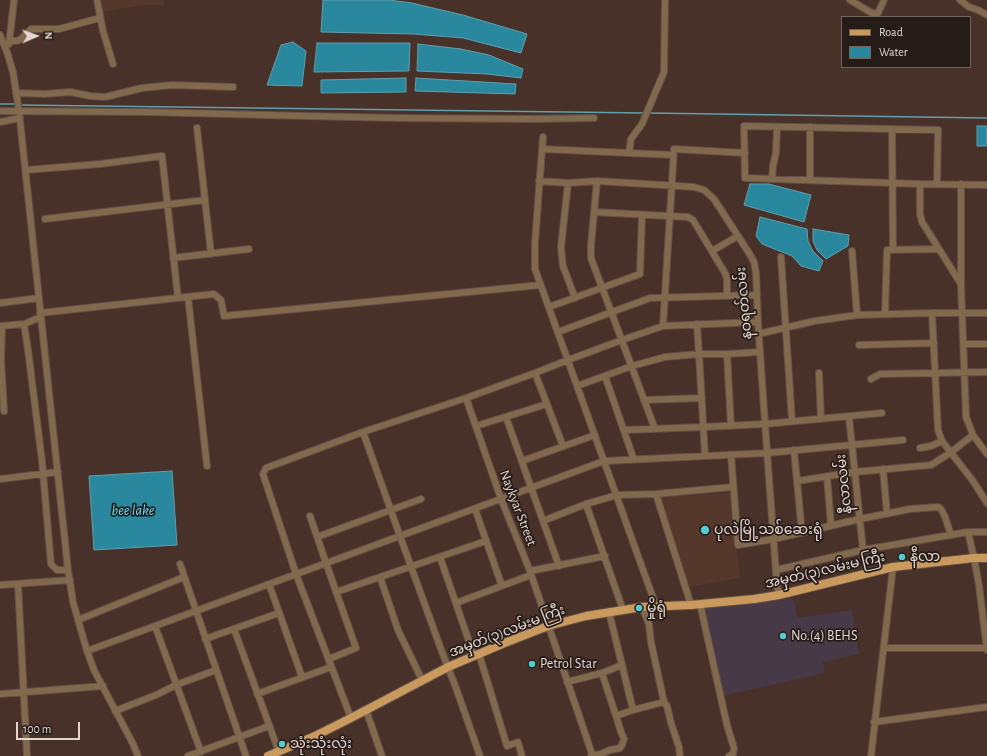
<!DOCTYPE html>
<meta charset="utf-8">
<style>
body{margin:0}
#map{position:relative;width:987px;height:756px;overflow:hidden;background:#473128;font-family:"Alegreya Sans",sans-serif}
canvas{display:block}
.legend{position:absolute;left:841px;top:16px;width:130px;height:52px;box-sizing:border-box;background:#261c17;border:1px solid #726661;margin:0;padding:5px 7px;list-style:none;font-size:12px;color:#e4d5cf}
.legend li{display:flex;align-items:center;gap:8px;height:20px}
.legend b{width:20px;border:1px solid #726661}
.north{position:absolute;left:16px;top:16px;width:40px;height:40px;-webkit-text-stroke:3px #261c17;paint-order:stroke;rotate:88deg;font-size:11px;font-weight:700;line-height:16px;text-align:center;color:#e4d5cf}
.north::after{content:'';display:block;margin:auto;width:14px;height:18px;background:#e4d5cf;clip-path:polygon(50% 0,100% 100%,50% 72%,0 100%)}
.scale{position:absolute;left:16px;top:722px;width:64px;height:18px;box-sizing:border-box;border:2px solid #e4d5cf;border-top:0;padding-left:5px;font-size:12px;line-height:14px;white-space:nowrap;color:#e4d5cf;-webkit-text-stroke:3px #261c17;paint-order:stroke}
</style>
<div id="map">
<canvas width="987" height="756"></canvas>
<ul class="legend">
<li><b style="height:5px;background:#c9995d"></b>Road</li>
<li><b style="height:11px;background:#29889e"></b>Water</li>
</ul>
<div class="north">N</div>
<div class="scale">100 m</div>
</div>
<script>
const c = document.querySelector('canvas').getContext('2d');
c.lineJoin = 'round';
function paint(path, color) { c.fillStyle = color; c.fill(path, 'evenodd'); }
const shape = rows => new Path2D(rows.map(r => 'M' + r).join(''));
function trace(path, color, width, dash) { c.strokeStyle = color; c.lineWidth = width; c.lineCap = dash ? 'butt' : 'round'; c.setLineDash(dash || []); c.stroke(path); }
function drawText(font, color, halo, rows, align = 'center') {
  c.font = font + ' "Alegreya Sans","Noto Sans Myanmar",sans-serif'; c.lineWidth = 3.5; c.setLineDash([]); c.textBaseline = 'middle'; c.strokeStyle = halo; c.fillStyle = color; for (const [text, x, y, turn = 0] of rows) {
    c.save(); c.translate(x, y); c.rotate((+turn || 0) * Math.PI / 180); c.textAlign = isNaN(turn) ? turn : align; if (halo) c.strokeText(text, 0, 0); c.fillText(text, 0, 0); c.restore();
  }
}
paint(shape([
 [100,0,164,0,164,5,143,5,101,12],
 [731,493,740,578,688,587,660,497]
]), '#55382b');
paint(shape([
 [793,598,798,618,852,610,859,654,823,662,825,673,722,696,705,609]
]), '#483947');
const water = shape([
 [323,0,389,0,412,3,463,15,527,34,521,53,463,38,413,34,321,32,323,0],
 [293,42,306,51,302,86,267,85,281,45,293,42],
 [317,43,410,43,409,71,314,72,317,43],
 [418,44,461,49,489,55,523,69,521,78,487,74,417,71,418,44],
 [406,78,406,92,321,93,321,80,406,78],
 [416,78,516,84,515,94,415,91,416,78],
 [977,126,987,126,987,146,977,146,977,126],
 [750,184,769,184,811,195,804,222,744,205,750,184],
 [760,217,807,229,808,241,813,251,823,261,819,271,801,266,792,256,762,244,756,236,760,217],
 [813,229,849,235,848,246,826,259,817,250,813,241,813,229],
 [172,471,177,545,94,550,89,476,172,471]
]);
paint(water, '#29889e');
trace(water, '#619fad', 1);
trace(shape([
 [0,104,15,104],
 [19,105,645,113],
 [649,113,987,118]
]), '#619fad', 1.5);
const minor = shape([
 [97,0,103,31,113,64],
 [850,0,870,12,875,14,878,13,884,0],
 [960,0,969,7,978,10,987,15],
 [0,35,7,52,13,72,19,111,68,570,73,602,87,651,94,670,133,744,138,756],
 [10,41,17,41,21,39,31,29,59,29,100,18],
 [9,44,14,0],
 [16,93,45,94,70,92,90,96,105,97,142,88,172,85,233,87],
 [0,111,148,112,306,116,399,118,533,119,594,118],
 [0,122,20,118],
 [197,128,211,254],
 [892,129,893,250],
 [543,137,535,242,535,269,656,606],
 [542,149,673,155],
 [629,153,631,139,642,124,664,72,665,0],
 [26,170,100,164,162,156,178,298],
 [772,179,773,166,776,153,777,127],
 [810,180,810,127],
 [539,181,568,183,597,181,694,187,704,190,714,199,749,253,754,262,756,273,758,322,765,424,777,586,779,595],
 [597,181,591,245,591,258,655,429],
 [568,183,561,247,563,266,575,298],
 [920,184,920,214,922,222,961,284],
 [937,184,938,130,744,126,745,178,920,184,987,185],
 [961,184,961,285,966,417,973,435,987,454],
 [594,212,688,217,693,220,725,273,727,279,727,296],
 [45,219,205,200],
 [712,251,738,236],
 [852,251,857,315],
 [781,257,792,421],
 [173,258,249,249],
 [188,297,207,466],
 [0,303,39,298],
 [549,307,640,274,642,215],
 [40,313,214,294,221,300,224,316,540,285],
 [932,313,938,430,942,441,973,481,987,503],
 [885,314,887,250,939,249],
 [24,324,28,350,42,461,51,564,57,570,68,570],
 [697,324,699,354,705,456],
 [0,326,24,324,41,317],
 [2,326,1,360,4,411],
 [663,326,674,149,745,153],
 [558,332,650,298,757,295],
 [758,334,815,321,857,315,932,313,987,313],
 [964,344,987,344],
 [859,345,934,343],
 [727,354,731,426],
 [535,373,563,446],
 [819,373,821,419],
 [605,376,634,460],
 [871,379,880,374,987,372],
 [577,386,632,366,665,357,699,354,727,354,760,352],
 [466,398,501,499,530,571,592,754,591,756],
 [644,400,702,398],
 [506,417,559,566],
 [849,417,863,550],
 [476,426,547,404],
 [624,430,704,427,765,424,882,413],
 [363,432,400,536,442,652,456,688,480,756],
 [920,448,931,446,942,441],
 [794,450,802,533],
 [731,455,738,545,774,539,860,519,910,509,938,507,941,509,945,517,951,535],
 [522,461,595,435],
 [883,469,887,514],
 [827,476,831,526],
 [0,479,58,472],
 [797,481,855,472,931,465,950,453,973,435],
 [656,494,691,605],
 [586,504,623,610],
 [475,509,502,586],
 [310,516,326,563,356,648,329,659],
 [543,521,586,504,617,495,656,494,733,487],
 [968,532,974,558,979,585,987,650],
 [317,537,421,499],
 [440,557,474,656],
 [180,564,246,756],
 [776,570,863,550,968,532,987,532],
 [530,571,605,556],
 [380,577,398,630,422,680],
 [18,584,27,756],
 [269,584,302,677],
 [0,585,70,580],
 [336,592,486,541],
 [456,603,531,575],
 [700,604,727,725,734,748,733,754,729,756],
 [642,607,649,624,651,642,664,702,667,706,671,723,679,747,680,756],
 [609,612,633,710],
 [78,620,184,577],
 [155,626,201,752],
 [234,629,279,752],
 [205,639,279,613],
 [884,648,987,648],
 [87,651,604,461,767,453,903,440],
 [479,654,507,746,518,742,522,756],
 [602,673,616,716],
 [567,682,602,673,622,665],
 [0,694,103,686],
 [257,694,331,667],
 [366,710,382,756],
 [115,711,156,695,176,685,216,670],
 [351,718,296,574,263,474,266,468,363,432,466,398,535,373,568,360,622,340,663,326,758,322],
 [874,722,987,707],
 [592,754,595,755,601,754,610,750,620,748,622,745,624,739,621,732,616,716,633,710,664,702],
 [188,756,269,726],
 [871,756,893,567]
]);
const major = shape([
 [268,756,315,736,351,718,448,667,507,642,548,626,586,616,642,607,691,605,754,599,779,595,893,567,974,558,987,558]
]);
trace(minor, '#634f46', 8);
trace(major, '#634f46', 10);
trace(minor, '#81694d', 6);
trace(major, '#c9995d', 8);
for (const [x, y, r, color] of [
 [705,530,5,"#52ccd0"],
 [902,557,4,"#52ccd0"],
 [639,608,4,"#52ccd0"],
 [783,636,4,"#52ccd0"],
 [532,664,4,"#52ccd0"],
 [282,744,4,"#52ccd0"]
]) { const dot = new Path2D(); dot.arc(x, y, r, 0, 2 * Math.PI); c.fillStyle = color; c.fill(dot); trace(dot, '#261c17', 1.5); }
drawText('14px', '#e4d5cf', '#261c17', [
 ["နဝရတ်လမ်း",744,303,-95],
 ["နီလာလမ်း",844,484,-96],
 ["Naykyar Street",518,508,69],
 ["အမှတ်(၃)လမ်းမ ကြီး",825,570,-13],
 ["အမှတ်(၃)လမ်းမ ကြီး",507,631,-21]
]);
drawText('14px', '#e4d5cf', '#261c17', [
 ["ပုလဲမြို့သစ်ဆေးရုံ",714,530],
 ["နီလာ",910,557],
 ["မှိုရုံ",647,608],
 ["No.(4) BEHS",791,636],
 ["Petrol Star",540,664],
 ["သုံးသုံးလုံး",290,744]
], 'left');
drawText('italic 15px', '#66defc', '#261c17', [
 ["bee lake",133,510]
]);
</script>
